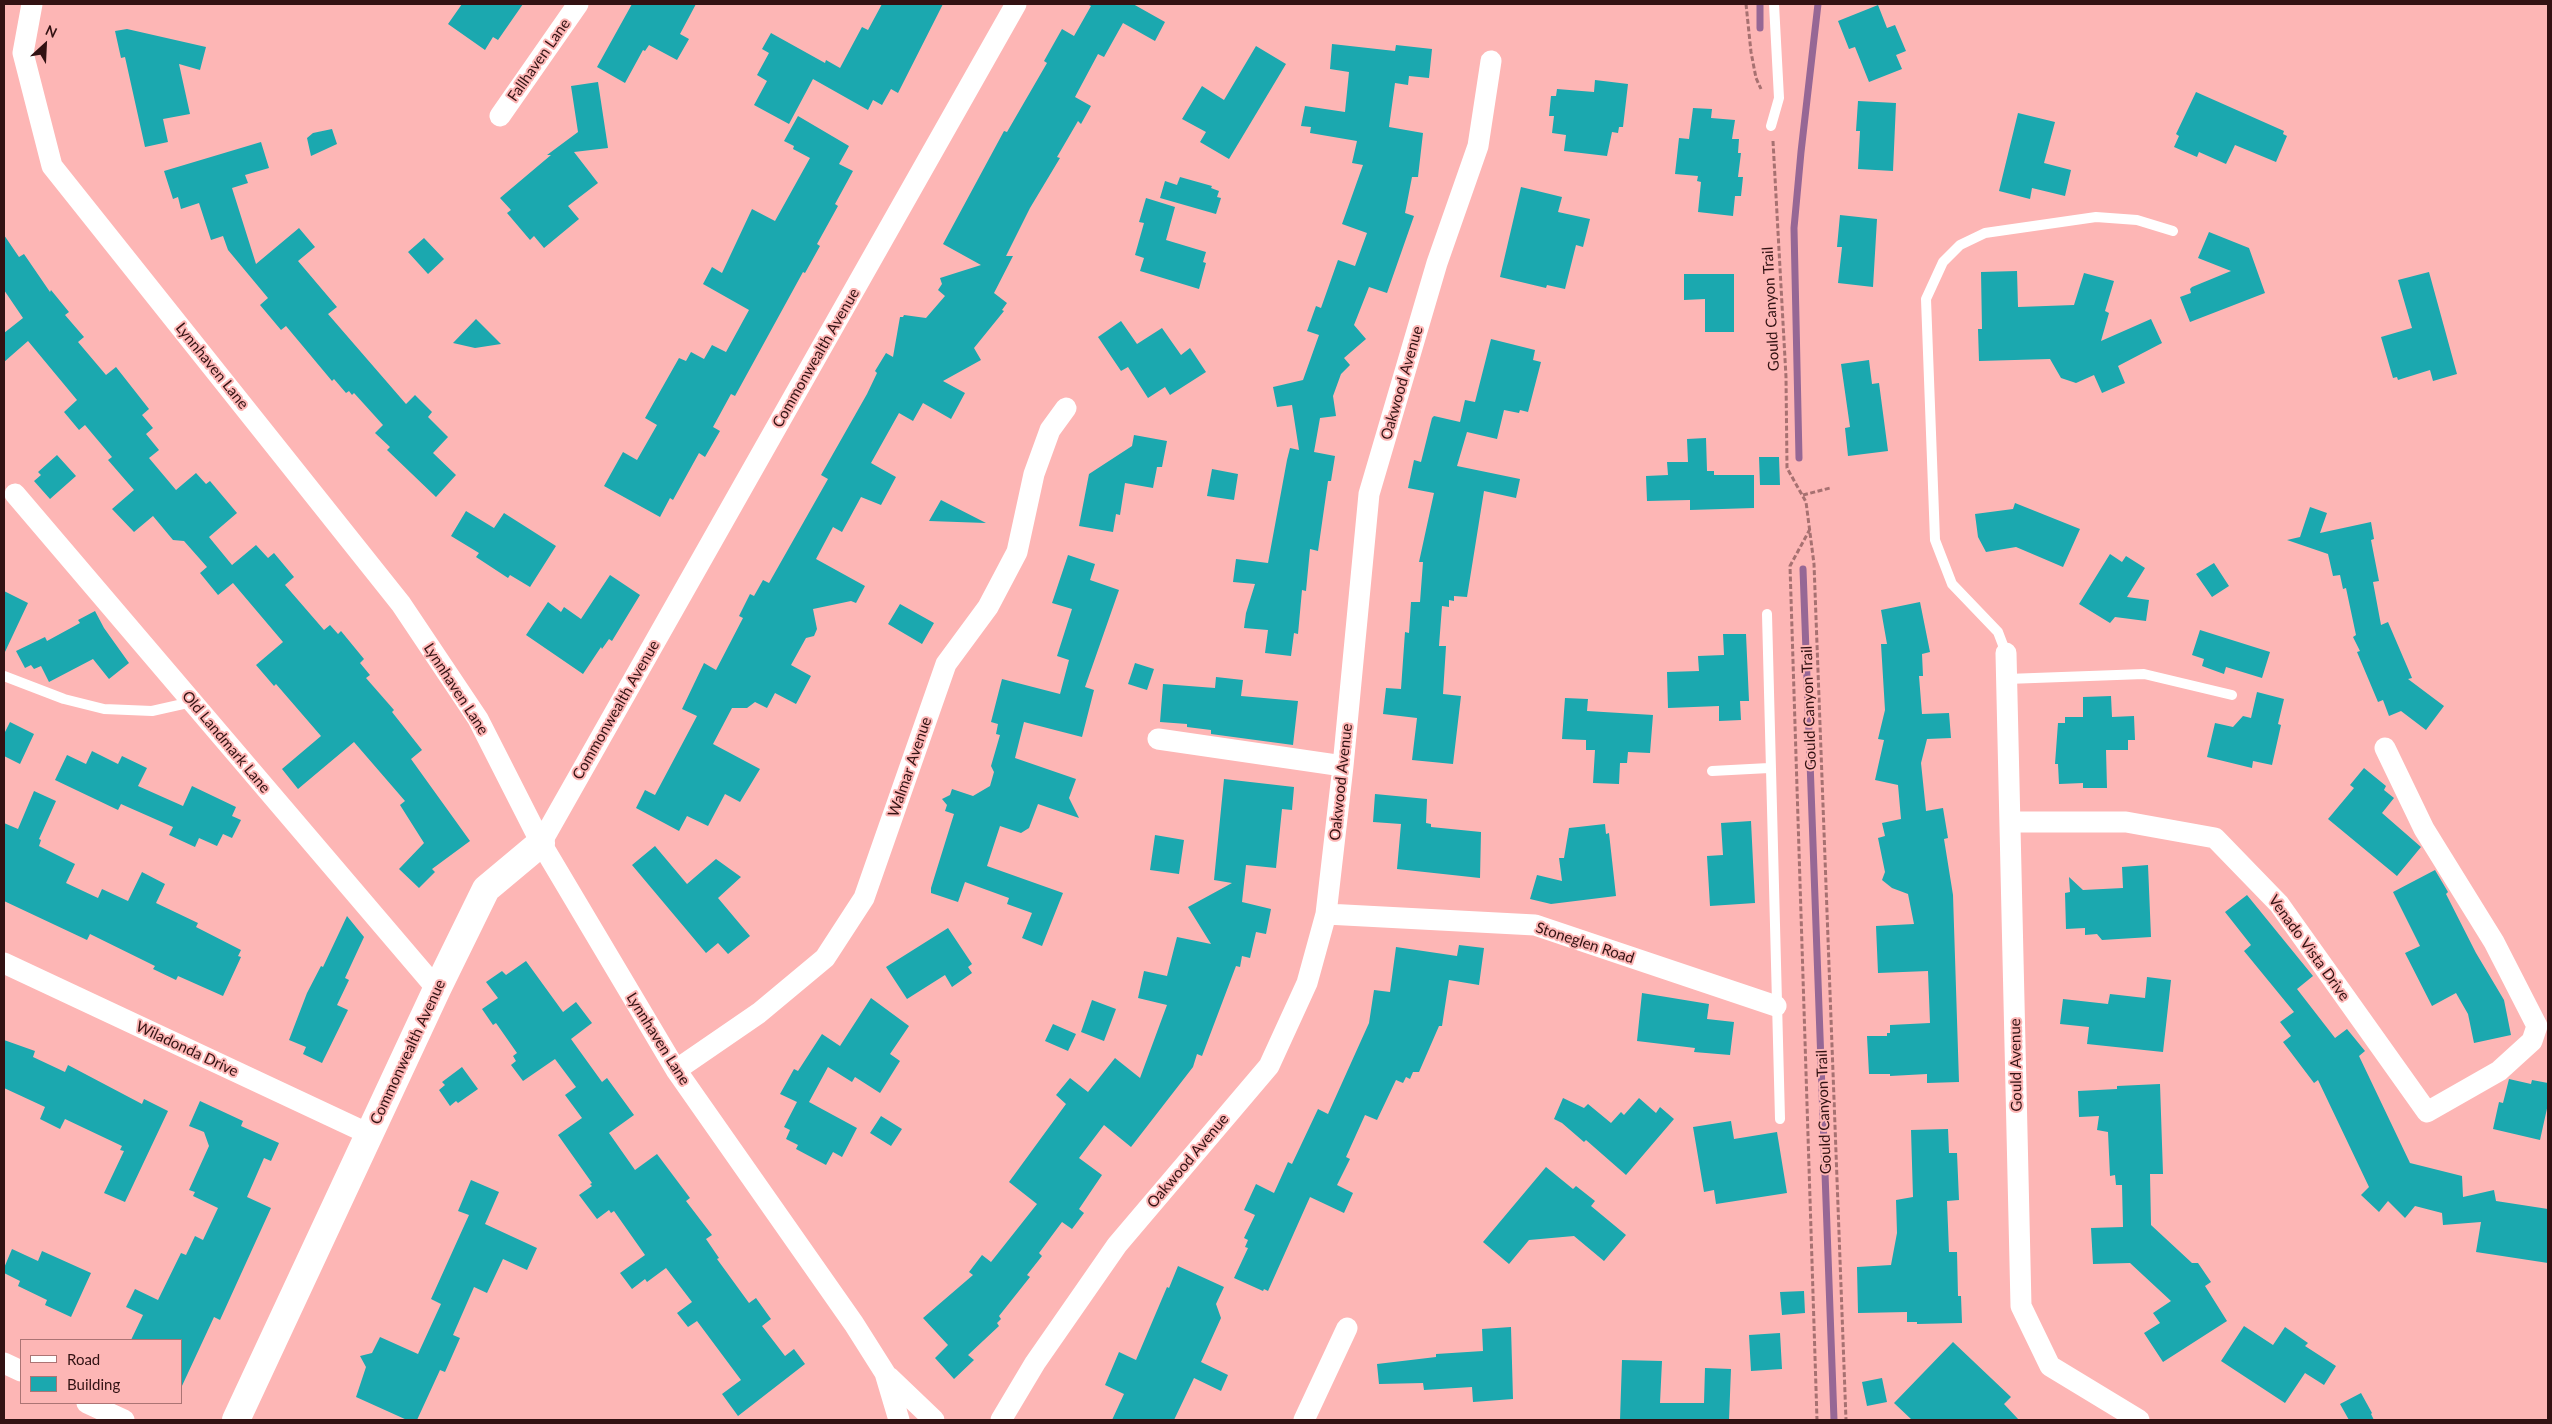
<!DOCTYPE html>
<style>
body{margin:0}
#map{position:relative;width:2552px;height:1424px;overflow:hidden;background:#fdb6b5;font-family:Lato,sans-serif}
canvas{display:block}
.frame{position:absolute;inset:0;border:5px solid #321213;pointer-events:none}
.legend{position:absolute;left:20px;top:1339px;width:162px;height:65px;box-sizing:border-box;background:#fdb6b5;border:1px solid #ac7474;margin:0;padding:6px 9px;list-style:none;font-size:15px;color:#321213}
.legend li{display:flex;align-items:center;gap:10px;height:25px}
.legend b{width:25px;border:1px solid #ac7474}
.north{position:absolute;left:20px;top:20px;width:50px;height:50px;-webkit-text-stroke:4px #fdb6b5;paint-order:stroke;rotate:25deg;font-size:14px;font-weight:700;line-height:20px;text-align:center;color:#321213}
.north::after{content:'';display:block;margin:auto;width:18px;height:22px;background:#321213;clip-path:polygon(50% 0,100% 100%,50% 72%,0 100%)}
</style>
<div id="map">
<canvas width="2552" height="1424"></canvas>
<div class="frame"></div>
<ul class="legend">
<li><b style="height:6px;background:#fff"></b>Road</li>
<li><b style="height:14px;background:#1ba8af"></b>Building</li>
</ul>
<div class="north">N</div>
</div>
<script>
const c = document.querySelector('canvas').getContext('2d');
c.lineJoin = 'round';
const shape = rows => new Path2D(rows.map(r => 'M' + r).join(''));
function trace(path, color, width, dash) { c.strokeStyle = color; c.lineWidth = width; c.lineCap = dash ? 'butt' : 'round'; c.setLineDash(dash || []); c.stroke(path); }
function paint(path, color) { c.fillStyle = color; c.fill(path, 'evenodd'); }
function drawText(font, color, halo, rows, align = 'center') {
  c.font = font + ' Lato,sans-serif'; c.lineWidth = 4; c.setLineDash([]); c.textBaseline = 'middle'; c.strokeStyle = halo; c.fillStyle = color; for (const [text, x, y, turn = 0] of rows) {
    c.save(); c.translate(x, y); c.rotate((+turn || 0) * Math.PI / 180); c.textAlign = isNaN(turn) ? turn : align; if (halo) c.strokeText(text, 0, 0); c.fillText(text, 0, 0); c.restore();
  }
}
trace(shape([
 [1760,4,1760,28],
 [1799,458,1794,228,1801,152,1818,4],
 [1803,569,1834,1420]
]), '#966795', 7);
paint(shape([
 [462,4,523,4,498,40,493,37,485,50,448,24],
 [632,4,696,4,680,34,689,39,677,60,649,45,645,51,643,50,625,83,597,67],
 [882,4,943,4,898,93,891,89,882,105,873,100,868,110,813,79,789,124,754,105,767,81,757,75,769,53,762,49,771,33,825,63,826,60,840,68,862,27,868,30],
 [1087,4,1133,4,1165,22,1155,41,1123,23,1104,57,1098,54,1075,97,1091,106,1081,124,1078,121,1057,157,1060,158,1030,208,1006,256,1013,256,994,293,1007,303,1002,310,1004,311,974,348,981,360,943,381,965,393,951,419,923,403,913,421,899,413,871,463,896,477,881,505,861,497,842,532,833,527,816,559,865,586,856,603,851,601,813,609,817,629,814,636,806,638,791,665,811,676,796,704,775,693,767,708,755,702,747,708,732,708,713,744,760,769,740,802,725,794,708,826,687,816,679,831,636,808,645,790,655,795,697,716,682,709,704,663,716,670,743,618,739,616,750,594,754,596,763,580,769,583,828,479,821,475,867,394,877,373,875,371,886,353,893,357,900,317,903,317,904,315,926,318,945,296,938,290,942,284,940,278,981,265,943,244,1004,131,1007,132,1047,63,1044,61,1062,29,1074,36,1091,6],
 [1878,5,1887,28,1895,25,1906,51,1896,55,1902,69,1869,82,1855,47,1849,49,1838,21],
 [127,29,206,47,200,70,179,64,190,114,163,119,168,142,145,147,125,57,121,58,115,31],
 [1332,44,1395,51,1396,45,1432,49,1429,78,1409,76,1408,85,1395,83,1389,127,1423,133,1418,177,1412,177,1405,213,1414,216,1387,293,1369,287,1354,325,1366,339,1344,358,1350,365,1341,374,1333,396,1336,416,1320,418,1314,452,1335,456,1331,481,1328,481,1318,551,1310,549,1306,591,1302,590,1298,634,1294,633,1291,656,1265,653,1268,630,1244,628,1246,613,1255,584,1233,582,1236,559,1268,563,1287,460,1290,448,1299,450,1292,405,1277,407,1273,387,1303,380,1319,335,1307,331,1316,306,1321,308,1338,260,1355,266,1367,233,1342,224,1363,165,1352,163,1357,141,1310,133,1311,127,1301,126,1305,106,1345,112,1349,72,1330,69],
 [1256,46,1286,64,1229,159,1200,142,1206,132,1182,119,1202,86,1224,100],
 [1595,80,1628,84,1623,127,1619,127,1618,133,1612,132,1607,156,1564,151,1566,135,1552,133,1554,116,1549,116,1551,96,1556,96,1557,89,1594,92],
 [598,82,608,148,574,152,598,183,568,206,579,219,544,248,534,236,530,240,507,213,511,210,500,198,551,155,547,155,578,132,571,86],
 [2196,92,2284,131,2283,134,2287,136,2276,162,2235,145,2226,164,2199,152,2197,157,2174,147,2179,136,2176,134],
 [1858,101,1896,103,1893,171,1858,169,1860,131,1856,131],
 [1693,108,1712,109,1711,118,1735,120,1732,139,1739,139,1738,153,1741,153,1738,177,1743,177,1741,196,1735,196,1733,216,1698,212,1701,182,1697,181,1698,176,1675,174,1679,138,1689,139],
 [2018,113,2055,122,2044,163,2071,170,2065,196,2032,188,2030,199,1999,191],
 [798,116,849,146,839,164,853,171,835,204,838,206,817,244,820,246,805,273,803,272,735,396,731,394,713,427,720,431,705,457,699,453,673,500,670,498,660,517,604,486,623,452,637,460,657,425,645,418,679,358,686,361,691,352,704,359,712,345,726,352,749,310,703,284,712,267,722,273,752,209,775,221,810,158,793,149,794,146,784,141],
 [332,129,337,144,311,156,307,138,313,133],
 [261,142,269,168,245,175,248,183,232,188,256,264,299,228,315,247,298,261,337,307,328,314,406,404,415,395,432,412,428,417,448,437,433,453,456,475,436,497,387,450,390,447,375,433,383,425,354,393,352,395,349,391,346,393,334,379,332,381,286,326,281,330,260,305,268,298,228,250,223,236,211,240,199,203,181,209,178,197,173,199,164,171],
 [1180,177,1212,186,1211,188,1219,191,1217,197,1221,198,1216,214,1160,198,1165,181,1177,185],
 [1521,187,1562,197,1558,212,1590,219,1583,247,1576,245,1565,289,1547,285,1546,288,1500,277],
 [1146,198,1175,207,1166,240,1206,252,1203,262,1206,263,1199,289,1140,271,1144,258,1135,255,1144,223,1139,222],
 [1840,215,1877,219,1873,287,1838,283,1842,247,1837,247],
 [2209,232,2249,248,2265,293,2190,322,2180,297,2191,293,2190,289,2192,287,2231,271,2198,258],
 [4,235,19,257,24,254,50,292,51,290,69,312,65,315,84,337,78,342,106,375,116,367,149,409,142,415,153,428,146,434,159,450,149,458,176,490,196,473,206,484,210,481,237,513,209,537,232,565,256,545,268,558,274,553,294,577,285,585,324,630,330,625,338,634,341,631,364,659,360,663,370,675,366,678,394,710,392,712,422,750,411,759,470,841,432,869,435,872,419,888,399,869,424,843,400,805,405,801,354,742,298,789,282,769,321,736,276,684,274,686,256,665,283,642,233,583,218,595,200,573,207,567,184,541,173,540,153,516,134,532,112,509,134,490,108,460,112,457,85,425,79,430,64,412,77,400,28,341,4,362,4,333,23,318,4,290],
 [424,238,444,259,428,274,408,252],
 [2017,271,2018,307,2074,305,2084,273,2114,281,2105,311,2109,313,2101,341,2151,319,2162,343,2118,366,2125,383,2102,393,2094,375,2076,383,2061,378,2050,359,1979,361,1978,329,1982,329,1981,272],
 [2429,272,2457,374,2433,381,2430,370,2398,380,2397,377,2393,378,2381,337,2412,328,2398,280],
 [1684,274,1734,274,1734,332,1705,332,1705,299,1684,300],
 [476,319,501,344,475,348,453,343],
 [1121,321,1137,344,1162,328,1181,355,1190,348,1206,372,1170,395,1165,387,1148,398,1128,367,1121,371,1098,337],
 [1491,339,1535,350,1533,360,1541,362,1528,412,1520,410,1519,413,1504,410,1497,439,1467,432,1457,466,1520,479,1516,498,1484,491,1467,597,1454,596,1454,601,1449,600,1449,607,1442,606,1439,646,1446,646,1443,694,1461,696,1453,764,1412,760,1417,718,1383,714,1386,688,1401,689,1405,632,1409,633,1411,602,1420,602,1423,562,1419,562,1434,493,1408,488,1414,460,1421,462,1432,418,1434,416,1460,422,1465,400,1475,402],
 [1869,360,1872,384,1879,383,1888,451,1848,456,1845,428,1850,427,1841,364],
 [1134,435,1167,441,1162,467,1157,467,1153,488,1125,483,1120,515,1116,514,1113,532,1079,526,1089,474,1132,446],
 [1706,438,1707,471,1714,471,1714,475,1754,475,1754,508,1690,510,1690,500,1647,501,1646,476,1668,475,1667,462,1688,462,1687,439],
 [57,455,76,476,50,499,34,481,41,475,38,472],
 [1759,457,1779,457,1780,485,1760,485],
 [1212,469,1238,474,1234,500,1207,496],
 [941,500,986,523,929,521],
 [2015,503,2080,529,2063,567,2016,547,1986,552,1978,537,1975,514,2013,509],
 [2310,507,2327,513,2320,533,2371,522,2374,539,2371,540,2379,581,2373,582,2381,625,2388,622,2412,678,2408,679,2444,706,2426,730,2401,711,2389,716,2383,700,2378,702,2357,652,2360,651,2353,637,2356,635,2346,588,2343,589,2340,575,2333,576,2328,554,2287,540,2300,537],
 [466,511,494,528,504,513,556,546,530,587,510,575,508,578,476,557,479,553,451,536],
 [2110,554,2122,562,2126,556,2145,568,2127,597,2149,600,2146,621,2115,617,2110,623,2079,604],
 [1068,555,1095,564,1090,580,1119,590,1085,687,1094,690,1082,737,1024,722,1015,758,1076,779,1069,798,1079,818,1038,804,1029,828,1021,833,1000,826,987,866,1063,893,1042,946,1022,938,1032,913,1007,904,1009,898,965,882,958,902,931,893,931,888,954,814,945,811,947,805,942,799,950,795,952,789,973,796,990,786,994,772,991,766,1000,735,996,734,998,724,991,722,1002,679,1060,694,1069,660,1057,656,1072,609,1052,603],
 [2214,563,2229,586,2212,597,2196,574],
 [610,575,640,595,612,641,609,639,602,649,601,647,583,674,526,635,548,602,561,612,564,607,581,619],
 [4,591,28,603,4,654],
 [1920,602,1930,652,1922,654,1923,676,1919,676,1922,714,1949,713,1951,738,1927,739,1921,763,1926,811,1943,808,1948,838,1944,839,1953,895,1959,1082,1927,1083,1927,1074,1890,1076,1890,1074,1869,1074,1867,1036,1887,1036,1887,1033,1890,1033,1890,1025,1930,1023,1928,971,1878,973,1876,926,1914,924,1908,894,1892,888,1882,880,1885,872,1878,838,1885,836,1882,823,1901,819,1898,785,1875,780,1884,740,1878,739,1885,710,1881,644,1887,644,1881,610],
 [900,604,934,623,922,644,888,624],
 [95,611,104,628,129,663,109,679,93,659,49,682,41,666,34,669,31,665,25,668,16,651,45,637,47,641,80,623,78,620],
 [2200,630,2270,652,2262,678,2226,667,2224,674,2202,666,2204,659,2192,655],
 [1723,634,1746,634,1749,701,1740,701,1741,720,1719,721,1719,706,1668,708,1667,672,1699,671,1698,656,1724,655],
 [1135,663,1154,669,1147,690,1128,684],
 [1216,677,1243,680,1241,696,1298,701,1293,745,1211,734,1211,730,1187,727,1187,724,1160,722,1163,684,1215,688],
 [2257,692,2284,699,2278,724,2281,725,2272,765,2253,761,2252,768,2207,757,2215,723,2233,727,2243,716,2251,718],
 [2111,696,2112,717,2134,716,2135,740,2128,740,2128,750,2106,750,2107,788,2083,788,2083,783,2059,784,2058,764,2055,764,2058,723,2065,723,2065,717,2083,717,2083,697],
 [1565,698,1588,699,1587,711,1653,715,1650,753,1628,752,1627,763,1620,763,1619,784,1593,783,1595,750,1586,750,1586,740,1562,739],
 [10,722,34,734,20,764,4,756,4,734],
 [92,751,118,764,122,756,147,768,138,786,183,806,192,786,236,807,232,816,241,820,232,838,223,834,217,846,199,838,195,847,169,835,173,827,121,804,118,810,55,780,67,755,86,764],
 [2364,768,2386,786,2384,790,2394,798,2382,813,2421,847,2397,876,2328,819,2354,788,2350,785],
 [1224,779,1294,787,1292,810,1282,809,1276,868,1246,865,1242,902,1271,909,1266,934,1256,932,1250,958,1242,956,1240,967,1236,966,1202,1056,1197,1054,1193,1067,1131,1147,1104,1125,1079,1158,1102,1175,1079,1209,1084,1213,1072,1229,1062,1222,1039,1253,1042,1256,1027,1275,1030,1277,999,1316,1001,1319,997,1323,999,1326,968,1355,974,1360,954,1379,935,1358,948,1345,923,1318,973,1275,969,1272,982,1255,991,1262,1037,1204,1009,1182,1066,1104,1056,1095,1070,1078,1088,1092,1115,1058,1140,1078,1167,1005,1138,998,1144,971,1167,976,1177,937,1211,944,1188,907,1232,883,1214,880],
 [34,791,56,801,39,839,41,840,39,846,75,864,66,883,98,898,102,889,128,901,142,872,165,884,156,903,198,923,196,927,241,950,238,956,241,957,223,996,178,976,176,980,153,969,155,966,90,934,87,940,4,901,4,823,18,829],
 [1375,794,1427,799,1426,823,1431,824,1431,827,1481,832,1480,878,1397,869,1401,824,1373,822],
 [1751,821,1755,903,1710,906,1707,856,1723,855,1721,823],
 [1605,824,1606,834,1609,833,1616,896,1551,904,1530,899,1537,875,1562,881,1559,858,1564,858,1569,828],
 [1155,835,1184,840,1179,874,1150,870],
 [655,846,687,884,716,859,741,877,718,898,750,936,728,954,718,943,706,953,632,865],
 [2148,865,2151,937,2102,940,2097,934,2085,935,2085,928,2066,929,2065,893,2070,892,2069,877,2083,890,2123,888,2122,867],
 [2435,870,2448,892,2446,894,2476,953,2504,1000,2511,1035,2474,1043,2468,1014,2456,993,2432,1006,2405,953,2420,946,2393,892],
 [2247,895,2313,976,2297,989,2335,1038,2347,1029,2365,1051,2359,1056,2410,1163,2462,1176,2463,1197,2494,1190,2496,1201,2548,1209,2548,1263,2476,1252,2481,1222,2443,1225,2442,1213,2415,1206,2405,1218,2388,1201,2379,1212,2361,1195,2369,1187,2318,1080,2314,1083,2283,1042,2291,1036,2280,1022,2294,1012,2244,951,2251,945,2225,912],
 [347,916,364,937,345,978,349,980,337,1005,348,1010,322,1063,303,1054,306,1047,289,1040,307,993,321,966,323,967],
 [948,928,972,964,968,967,972,973,952,987,945,975,907,999,886,967],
 [1459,945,1484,948,1479,985,1449,980,1442,1026,1439,1026,1419,1072,1413,1072,1410,1079,1406,1077,1403,1083,1396,1080,1377,1120,1365,1115,1346,1157,1350,1159,1337,1185,1353,1193,1344,1213,1310,1197,1268,1291,1264,1289,1263,1291,1234,1278,1248,1248,1245,1247,1248,1240,1244,1238,1255,1215,1244,1210,1256,1184,1274,1193,1288,1162,1292,1164,1318,1109,1328,1114,1369,1023,1374,990,1390,992,1396,947,1457,956],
 [526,961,563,1012,576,1002,592,1023,571,1039,602,1082,607,1078,634,1115,609,1133,635,1170,657,1154,690,1198,686,1201,712,1235,706,1239,719,1258,717,1259,749,1303,756,1298,771,1319,762,1326,785,1356,794,1349,805,1364,738,1416,722,1394,741,1380,697,1321,688,1327,677,1313,692,1302,666,1268,647,1282,645,1279,632,1289,620,1273,645,1255,614,1211,611,1213,609,1210,597,1219,579,1195,592,1186,590,1184,592,1183,558,1135,582,1118,565,1095,576,1087,555,1059,523,1081,511,1065,516,1061,513,1056,517,1053,496,1023,493,1025,482,1009,498,998,486,982,502,971,506,975],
 [2147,977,2171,980,2163,1052,2087,1044,2089,1027,2060,1024,2063,999,2108,1004,2110,994,2145,998],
 [1642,993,1709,1004,1707,1019,1734,1022,1730,1055,1694,1052,1695,1048,1637,1041],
 [871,998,909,1026,890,1054,900,1061,880,1093,855,1077,852,1082,828,1067,809,1102,857,1128,842,1157,833,1152,826,1165,796,1149,798,1145,786,1139,790,1130,784,1127,797,1102,780,1094,794,1069,798,1071,822,1034,840,1046],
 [1092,1000,1116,1009,1104,1041,1081,1032],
 [1053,1024,1076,1034,1068,1051,1045,1041],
 [4,1040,35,1051,33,1057,65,1072,68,1065,142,1104,144,1099,168,1111,125,1202,104,1193,124,1151,120,1150,122,1146,65,1119,60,1129,40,1119,45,1107,4,1088],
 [462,1067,478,1089,458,1103,456,1101,450,1106,439,1090,445,1085,442,1082],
 [2509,1079,2531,1084,2532,1080,2548,1083,2548,1104,2540,1140,2493,1129,2499,1102,2503,1103],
 [2160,1084,2163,1174,2150,1174,2151,1225,2192,1263,2198,1263,2211,1282,2205,1286,2227,1321,2163,1362,2144,1333,2160,1323,2153,1313,2171,1301,2130,1263,2093,1264,2091,1228,2123,1227,2122,1185,2116,1185,2115,1175,2110,1176,2108,1132,2097,1130,2099,1116,2079,1117,2078,1091,2117,1089,2117,1086],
 [1563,1098,1584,1108,1588,1104,1611,1123,1621,1112,1624,1115,1639,1098,1656,1113,1660,1107,1674,1119,1626,1175,1586,1140,1584,1142,1562,1123,1554,1119],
 [200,1101,243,1121,241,1126,279,1143,271,1161,264,1158,247,1197,271,1208,220,1320,214,1317,181,1388,181,1340,131,1340,143,1315,126,1307,135,1289,158,1300,181,1253,186,1255,195,1236,203,1240,218,1208,193,1196,195,1192,189,1190,209,1146,204,1132,189,1126],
 [881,1116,902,1129,891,1146,870,1133],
 [1731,1121,1734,1139,1777,1132,1787,1193,1716,1204,1714,1190,1704,1192,1693,1127],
 [1948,1129,1949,1153,1957,1153,1959,1200,1947,1201,1949,1252,1957,1252,1958,1296,1961,1296,1962,1323,1917,1324,1917,1322,1907,1322,1907,1312,1858,1313,1857,1267,1891,1265,1897,1233,1896,1200,1913,1197,1911,1130],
 [1546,1167,1573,1189,1576,1186,1595,1201,1591,1206,1626,1235,1604,1261,1574,1236,1529,1240,1509,1264,1483,1242],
 [471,1180,499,1192,485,1224,537,1248,527,1270,503,1259,487,1293,474,1287,453,1335,460,1338,445,1372,440,1370,417,1420,407,1420,356,1397,366,1367,360,1356,372,1353,380,1337,418,1354,441,1304,431,1299,469,1215,458,1211],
 [12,1249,38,1261,42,1251,91,1273,71,1317,45,1305,47,1300,18,1286,20,1281,4,1273,4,1268],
 [1178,1266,1224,1287,1216,1304,1221,1318,1201,1362,1228,1375,1221,1391,1194,1378,1174,1420,1112,1420,1124,1394,1105,1385,1119,1352,1136,1360,1167,1287,1169,1288],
 [1804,1291,1805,1313,1782,1315,1780,1292],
 [2244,1326,2273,1345,2285,1327,2308,1343,2305,1346,2336,1366,2324,1385,2305,1373,2285,1403,2221,1361],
 [1511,1327,1513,1399,1473,1402,1472,1387,1424,1390,1423,1383,1379,1384,1377,1364,1436,1357,1436,1354,1483,1351,1482,1329],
 [1780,1333,1782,1369,1751,1371,1749,1335],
 [1953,1342,2011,1397,2004,1404,2019,1420,1912,1420,1894,1403],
 [1622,1360,1662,1361,1660,1403,1704,1403,1705,1368,1731,1369,1729,1420,1620,1420],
 [1882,1378,1887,1402,1867,1406,1862,1382],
 [2361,1393,2372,1413,2371,1414,2374,1420,2349,1420,2340,1404]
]), '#1ba8af');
trace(shape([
 [1746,4,1751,52,1756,78,1761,89],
 [1773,141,1786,377,1787,468,1806,502,1814,564,1846,1420],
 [1803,495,1830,488],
 [1810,529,1790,566,1817,1420]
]), '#a77171', 3, [5, 2.5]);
trace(shape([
 [1771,126,1779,98,1774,4],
 [1767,614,1780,1119],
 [2006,653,1998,632,1952,584,1935,540,1926,299,1943,262,1960,245,1985,233,2096,217,2137,220,2173,231],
 [4,676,64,699,104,709,152,711,192,702],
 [2007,679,2144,674,2232,695],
 [1712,771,1769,768]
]), '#fff', 10);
trace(shape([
 [32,4,23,53,52,166,401,604,478,719,541,843,676,1070,854,1324,885,1373,899,1420],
 [500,116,578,4],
 [15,494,437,989],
 [2006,653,2021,1306,2050,1366,2139,1420],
 [1158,739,1343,766],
 [2010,822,2126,822,2215,838,2279,904,2427,1112,2499,1071,2532,1041,2537,1026,2494,942,2424,829,2385,748],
 [541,843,1016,4],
 [1326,914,1535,925,1776,1006],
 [4,963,369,1134],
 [676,1070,759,1013,825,958,864,898,946,664,988,607,1017,552,1034,474,1050,430,1066,408],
 [4,1363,21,1371],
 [889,1377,934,1420],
 [87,1403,124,1420],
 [1001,1420,1035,1363,1117,1245,1269,1066,1307,983,1326,914,1343,766,1369,494,1437,263,1478,146,1491,61],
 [1304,1420,1347,1328]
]), '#fff', 21);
trace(shape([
 [236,1420,437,989,486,889,541,843]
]), '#fff', 28);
drawText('15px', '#321213', '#fdb6b5', [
 ["Fallhaven Lane",539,60,-55],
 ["Gould Canyon Trail",1771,309,-93],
 ["Commonwealth Avenue",816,358,-60],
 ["Lynnhaven Lane",212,366,51],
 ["Oakwood Avenue",1402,383,-74],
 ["Lynnhaven Lane",456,689,57],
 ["Gould Canyon Trail",1809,708,-92],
 ["Commonwealth Avenue",616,710,-60],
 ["Old Landmark Lane",226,742,50],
 ["Walmar Avenue",910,767,-71],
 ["Oakwood Avenue",1341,782,-84],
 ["Stoneglen Road",1585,943,18],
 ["Venado Vista Drive",2309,948,54],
 ["Lynnhaven Lane",658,1039,58],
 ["Wiladonda Drive",187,1049,25],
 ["Commonwealth Avenue",408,1052,-65],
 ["Gould Avenue",2016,1065,-91],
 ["Gould Canyon Trail",1824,1112,-92],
 ["Oakwood Avenue",1188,1161,-50]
]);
</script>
